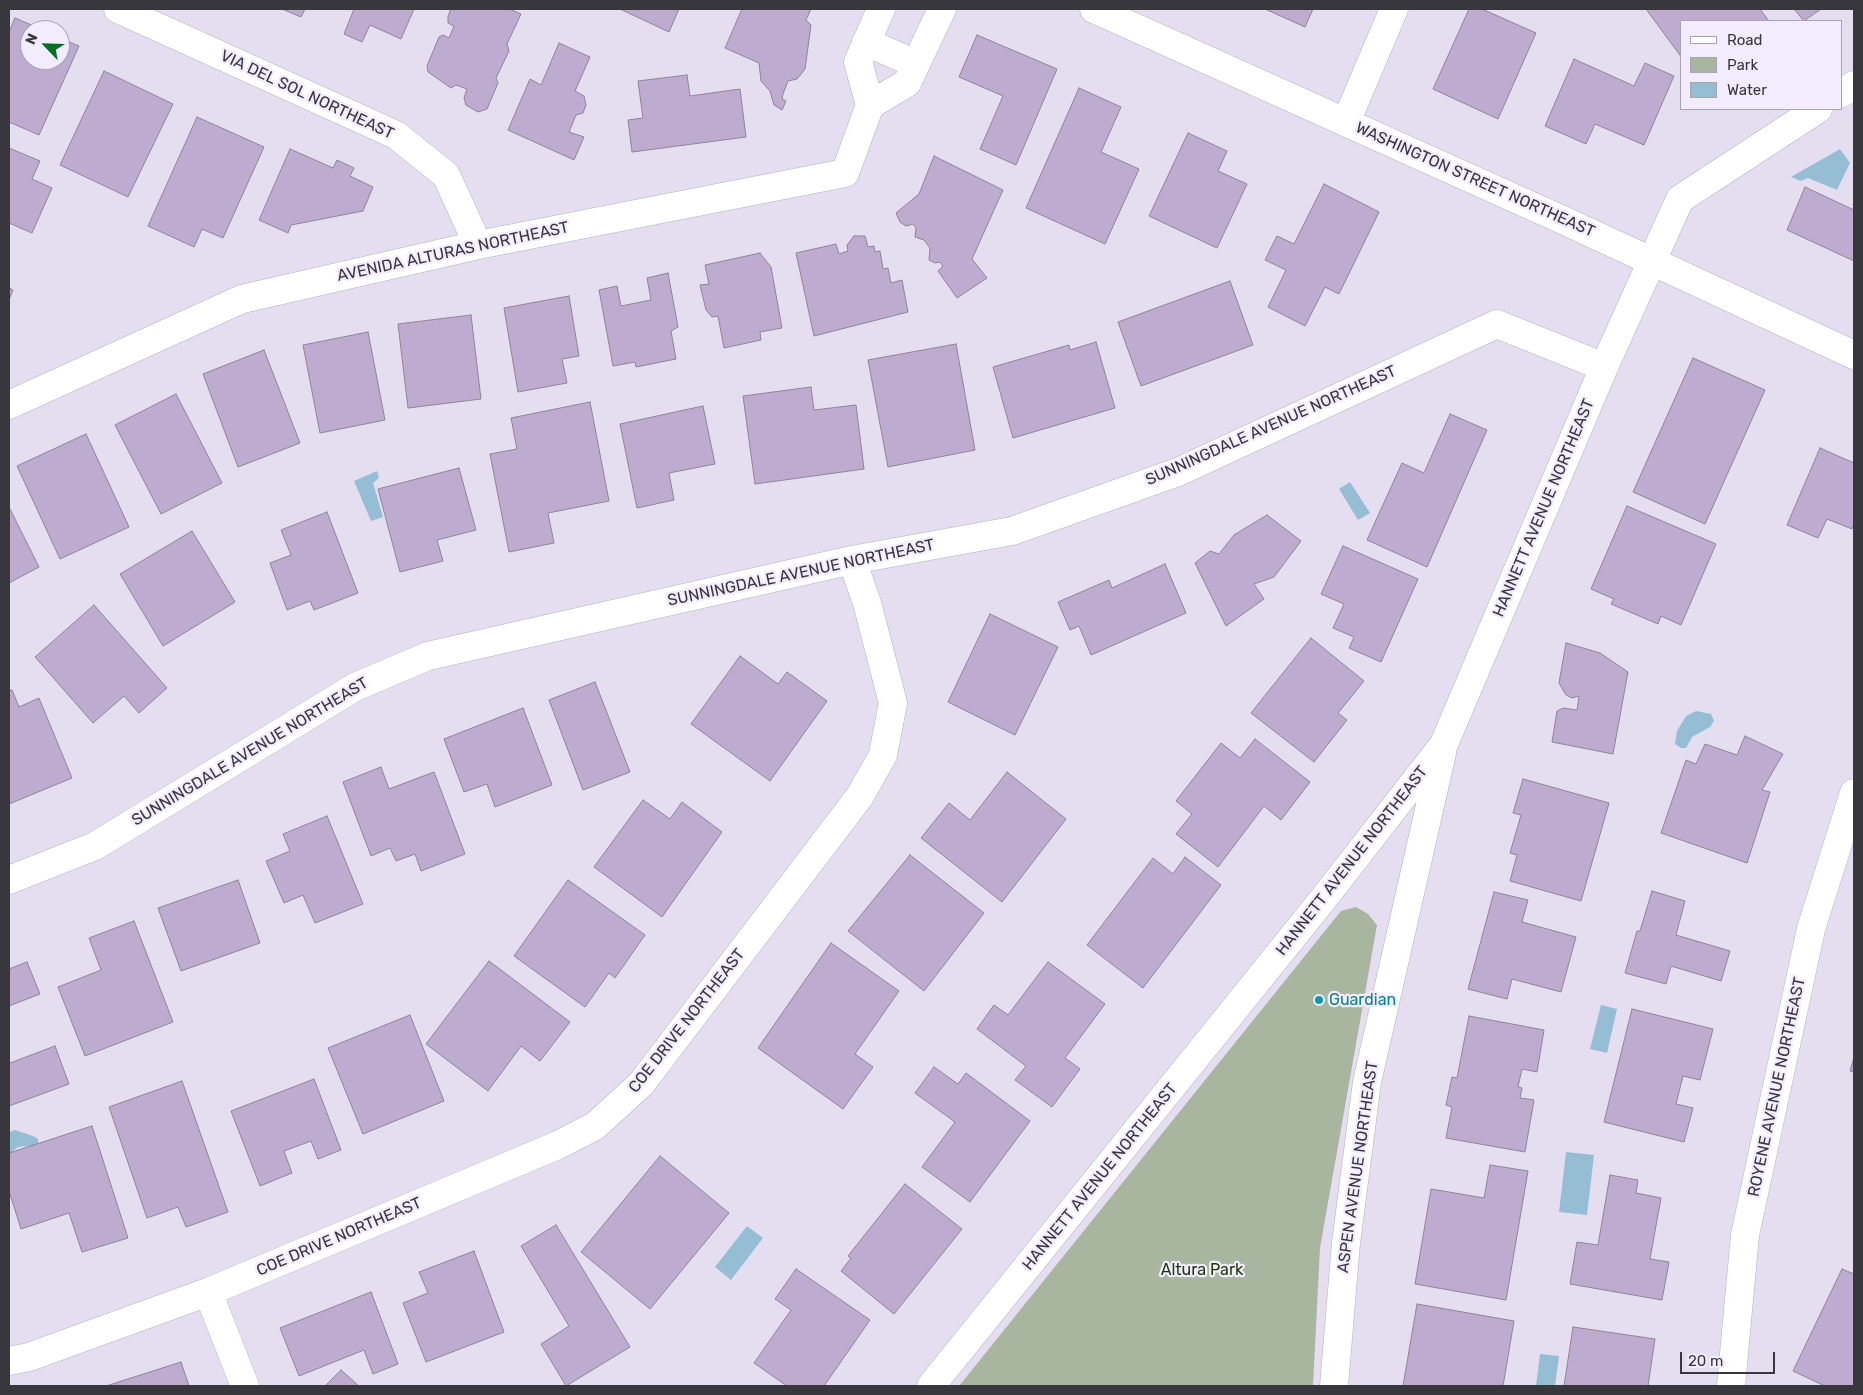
<!DOCTYPE html>
<style>
body{margin:0}
#map{position:relative;width:1863px;height:1395px;overflow:hidden;background:#e5def1;font-family:Rubik,sans-serif}
canvas{display:block}
.frame{position:absolute;inset:0;border:10px solid #39373e;pointer-events:none}
.legend{position:absolute;left:1680px;top:20px;width:162px;height:90px;box-sizing:border-box;background:#f2ecfe;border:1px solid #a8a4b1;margin:0;padding:6px 9px;list-style:none;font-size:15px;color:#39373e}
.legend li{display:flex;align-items:center;gap:10px;height:25px}
.legend b{width:25px;border:1px solid #a8a4b1}
.north{position:absolute;left:20px;top:20px;width:50px;height:50px;box-sizing:border-box;background:#f2ecfe;border:1px solid #a8a4b1;border-radius:50%;rotate:294deg;font-size:14px;font-weight:700;line-height:20px;text-align:center;color:#39373e}
.north::after{content:'';display:block;margin:auto;width:18px;height:22px;background:#006f20;clip-path:polygon(50% 0,100% 100%,50% 72%,0 100%)}
.scale{position:absolute;left:1680px;top:1352px;width:95px;height:22px;box-sizing:border-box;border:2px solid #39373e;border-top:0;padding-left:6px;font-size:15px;line-height:18px;white-space:nowrap;color:#39373e;-webkit-text-stroke:4px #f2ecfe;paint-order:stroke}
</style>
<div id="map">
<canvas width="1863" height="1395"></canvas>
<div class="frame"></div>
<ul class="legend">
<li><b style="height:6px;background:#fff"></b>Road</li>
<li><b style="height:14px;background:#a8b6a0"></b>Park</li>
<li><b style="height:14px;background:#95bed4"></b>Water</li>
</ul>
<div class="north">N</div>
<div class="scale">20 m</div>
</div>
<script>
const c = document.querySelector('canvas').getContext('2d');
c.lineJoin = 'round';
function paint(path, color) { c.fillStyle = color; c.fill(path, 'evenodd'); }
const shape = rows => new Path2D(rows.map(r => 'M' + r).join(''));
function trace(path, color, width, dash) { c.strokeStyle = color; c.lineWidth = width; c.lineCap = dash ? 'butt' : 'round'; c.setLineDash(dash || []); c.stroke(path); }
function drawText(font, color, halo, rows, align = 'center') {
  c.font = font + ' Rubik,sans-serif'; c.lineWidth = 4.5; c.setLineDash([]); c.textBaseline = 'middle'; c.strokeStyle = halo; c.fillStyle = color; for (const [text, x, y, turn = 0] of rows) {
    c.save(); c.translate(x, y); c.rotate((+turn || 0) * Math.PI / 180); c.textAlign = isNaN(turn) ? turn : align; if (halo) c.strokeText(text, 0, 0); c.fillText(text, 0, 0); c.restore();
  }
}
paint(shape([
 [1356,907,1368,914,1377,925,1320,1248,1313,1386,959,1386,1341,911]
]), '#a8b6a0');
paint(shape([
 [1840,149,1850,163,1837,190,1808,178,1801,181,1791,177],
 [377,471,379,478,373,483,383,517,371,521,354,481],
 [1350,482,1370,513,1358,520,1339,489],
 [1696,711,1711,714,1714,721,1710,727,1692,737,1686,748,1681,748,1675,744,1677,731,1686,716],
 [1601,1005,1617,1009,1607,1053,1590,1049],
 [15,1130,33,1136,38,1139,38,1145,18,1147,9,1154,9,1132],
 [1566,1152,1594,1155,1587,1215,1559,1212],
 [747,1226,763,1238,731,1280,715,1267],
 [1540,1354,1559,1356,1555,1386,1536,1386]
]), '#95bed4');
const building = shape([
 [282,9,305,9,301,17,282,9],
 [354,9,414,9,401,39,370,25,362,42,344,34,354,9],
 [451,9,509,9,521,14,507,44,509,51,496,78,498,83,487,109,478,112,466,105,464,98,467,89,456,85,451,88,428,72,427,66,439,37,443,35,449,38,454,26,448,23,448,16,451,9],
 [620,9,679,9,669,32,620,9],
 [742,9,811,9,806,20,811,25,805,69,797,79,788,81,783,94,782,99,786,101,782,110,774,105,770,91,761,81,759,63,725,48,742,9],
 [1265,9,1313,9,1305,27,1265,9],
 [1469,9,1482,9,1536,33,1498,119,1433,89,1469,9],
 [1646,9,1760,9,1769,21,1682,21,1682,58,1646,9],
 [1794,9,1821,9,1804,21,1794,9],
 [15,18,43,30,30,30,30,60,60,60,60,38,79,46,39,135,9,122,9,32,15,18],
 [977,35,1057,69,1016,165,980,149,1003,96,959,77,977,35],
 [559,43,590,57,575,91,584,96,586,105,583,113,576,115,569,132,584,137,574,160,508,130,530,79,541,85,559,43],
 [1574,59,1634,86,1645,63,1674,76,1644,145,1595,124,1586,144,1545,126,1574,59],
 [104,71,173,104,128,197,60,165,104,71],
 [687,75,690,96,740,89,746,137,632,152,628,120,643,118,638,81,687,75],
 [1079,88,1121,107,1101,152,1139,169,1105,244,1026,208,1079,88],
 [197,117,264,147,223,238,202,229,194,247,148,226,197,117],
 [1188,133,1227,151,1218,171,1247,184,1217,248,1149,216,1188,133],
 [9,148,40,161,32,179,52,188,32,233,9,223,9,148],
 [290,149,333,168,337,160,354,168,350,176,373,187,363,211,291,225,288,233,259,220,290,149],
 [934,156,1003,190,972,259,987,278,957,298,938,271,943,266,940,262,935,263,929,260,930,248,924,240,915,237,916,228,913,224,906,226,900,222,896,213,919,194,934,156],
 [1324,184,1379,212,1339,294,1325,287,1305,326,1268,307,1286,270,1265,260,1277,236,1294,244,1324,184],
 [1805,187,1854,210,1854,261,1787,230,1805,187],
 [854,236,865,236,868,247,874,246,875,252,880,251,883,269,888,268,891,283,902,280,908,312,814,336,796,253,836,244,839,254,848,251,847,245,854,236],
 [760,253,771,267,782,328,760,332,761,340,724,348,718,316,712,317,706,310,700,285,709,284,705,265,760,253],
 [668,273,678,327,671,331,676,359,636,367,635,362,613,366,599,290,617,286,621,306,651,300,647,278,668,273],
 [1230,281,1253,345,1141,386,1118,322,1230,281],
 [9,288,13,290,9,300,9,288],
 [569,296,579,356,562,359,567,383,518,392,504,308,569,296],
 [471,315,481,399,408,408,398,324,471,315],
 [368,332,385,420,320,433,303,345,368,332],
 [1096,342,1115,408,1013,438,993,367,1069,345,1070,350,1096,342],
 [956,344,975,450,888,467,868,360,956,344],
 [264,350,300,443,238,467,203,374,264,350],
 [1693,358,1765,390,1705,524,1633,492,1693,358],
 [811,387,814,410,856,405,864,469,755,484,743,396,811,387],
 [176,394,222,483,161,514,115,425,176,394],
 [590,402,609,501,548,513,554,543,509,552,490,454,517,449,511,418,590,402],
 [703,406,715,464,669,473,674,500,637,508,620,424,703,406],
 [1450,414,1487,430,1427,567,1367,540,1402,463,1424,473,1450,414],
 [86,434,129,527,60,559,17,466,86,434],
 [1820,448,1854,463,1854,523,1852,529,1827,519,1818,538,1787,525,1820,448],
 [459,468,476,530,437,540,443,561,400,572,378,489,459,468],
 [1627,506,1716,544,1681,625,1661,616,1658,624,1611,604,1614,599,1591,589,1627,506],
 [9,507,39,567,9,583,9,507],
 [327,512,358,593,314,610,310,601,287,610,270,563,291,555,281,530,327,512],
 [1267,515,1301,541,1274,577,1254,584,1264,599,1226,626,1195,563,1210,551,1219,554,1234,535,1267,515],
 [192,531,235,602,163,646,120,574,192,531],
 [1343,546,1418,579,1381,662,1349,648,1354,637,1333,628,1344,604,1321,594,1343,546],
 [1165,564,1186,613,1091,655,1079,626,1070,630,1058,602,1109,580,1112,588,1165,564],
 [94,605,167,688,139,713,124,696,93,723,35,657,94,605],
 [990,614,1058,647,1015,735,948,702,990,614],
 [1311,638,1364,681,1338,713,1347,720,1314,762,1251,713,1311,638],
 [1566,643,1600,653,1628,672,1613,754,1552,742,1557,711,1563,708,1577,710,1579,696,1572,698,1566,695,1559,683,1566,643],
 [740,656,778,684,787,672,827,701,770,781,691,724,740,656],
 [595,682,630,772,583,790,549,700,595,682],
 [12,690,19,707,39,698,72,778,9,804,9,691,12,690],
 [523,708,552,785,495,807,487,784,464,792,444,739,523,708],
 [1745,736,1783,754,1762,790,1770,792,1747,863,1661,833,1686,760,1696,764,1705,744,1737,755,1745,736],
 [1255,739,1310,782,1281,820,1264,806,1218,867,1176,834,1192,814,1176,801,1221,743,1240,758,1255,739],
 [381,767,389,789,434,772,465,854,421,871,415,854,396,861,390,848,371,856,343,782,381,767],
 [1007,772,1066,819,1002,902,921,838,949,803,970,820,1007,772],
 [1523,779,1609,803,1581,901,1510,881,1517,855,1510,853,1521,815,1513,813,1523,779],
 [643,800,670,819,682,802,722,832,662,917,594,867,643,800],
 [327,816,363,904,315,923,303,895,284,903,266,861,290,851,283,834,327,816],
 [910,855,984,913,924,991,848,931,910,855],
 [1185,857,1221,885,1143,988,1087,945,1153,858,1173,874,1185,857],
 [238,880,260,943,181,971,158,908,238,880],
 [568,880,645,935,615,978,609,973,585,1007,514,956,568,880],
 [1652,891,1685,901,1676,935,1730,951,1721,981,1671,966,1666,984,1625,973,1637,931,1640,931,1652,891],
 [1494,892,1528,900,1522,922,1576,937,1561,992,1512,979,1507,999,1468,989,1494,892],
 [134,921,173,1022,85,1056,58,987,101,970,89,938,134,921],
 [831,943,899,991,855,1054,873,1067,843,1109,758,1048,831,943],
 [489,961,570,1022,540,1061,521,1046,488,1091,426,1044,489,961],
 [27,962,40,994,9,1006,9,969,27,962],
 [1048,962,1105,1004,1065,1058,1080,1069,1052,1107,1015,1080,1026,1066,977,1029,994,1005,1008,1015,1048,962],
 [1632,1009,1713,1029,1700,1080,1683,1076,1676,1104,1693,1108,1684,1142,1604,1122,1632,1009],
 [410,1015,444,1101,363,1134,328,1048,410,1015],
 [1469,1016,1544,1030,1537,1072,1522,1069,1518,1087,1522,1088,1520,1098,1534,1100,1525,1152,1446,1138,1452,1107,1446,1105,1452,1077,1457,1078,1469,1016],
 [55,1046,69,1084,9,1106,9,1059,10,1063,55,1046],
 [1854,1057,1854,1072,1850,1071,1854,1057],
 [934,1067,958,1084,966,1073,1030,1121,970,1202,922,1167,955,1122,915,1093,934,1067],
 [314,1079,341,1150,318,1159,311,1141,284,1151,292,1173,260,1186,231,1111,314,1079],
 [182,1081,228,1212,186,1227,178,1207,147,1218,109,1107,182,1081],
 [92,1126,128,1238,82,1252,69,1213,21,1229,9,1191,9,1153,92,1126],
 [660,1156,729,1213,650,1309,581,1252,660,1156],
 [1490,1165,1528,1171,1506,1300,1415,1284,1431,1189,1484,1198,1490,1165],
 [1610,1175,1638,1180,1636,1193,1661,1198,1650,1259,1669,1262,1662,1300,1570,1284,1577,1242,1598,1245,1610,1175],
 [905,1184,962,1229,894,1314,841,1271,851,1258,848,1256,905,1184],
 [556,1225,630,1347,566,1386,541,1344,569,1326,521,1246,556,1225],
 [474,1251,504,1332,426,1362,403,1303,428,1293,419,1272,474,1251],
 [796,1269,870,1320,824,1386,787,1386,754,1363,791,1310,775,1299,796,1269],
 [1842,1269,1854,1274,1854,1386,1825,1386,1793,1371,1842,1269],
 [371,1292,398,1364,373,1374,364,1350,299,1376,280,1328,371,1292],
 [1417,1304,1514,1321,1503,1386,1403,1386,1417,1304],
 [1573,1327,1655,1339,1648,1386,1564,1386,1573,1327],
 [181,1362,189,1386,106,1386,181,1362],
 [341,1370,359,1386,325,1386,341,1370]
]);
paint(building, '#bdacd0');
trace(building, '#8c8595', 1);
const minor = shape([
 [118,9,396,135,446,175,478,245],
 [866,42,916,64],
 [1842,93,1854,85],
 [870,105,907,83,942,9],
 [1346,122,1394,9],
 [9,405,242,299,478,245,845,173,870,105,858,62,881,9],
 [9,880,95,846,355,687,428,656,852,560,1012,531,1178,472,1497,324,1604,367],
 [208,1292,245,1386],
 [9,1361,29,1357,208,1292,558,1145,595,1126,641,1084,860,796,883,755,893,703,867,603,852,560],
 [931,1386,1324,898,1444,744,1604,367,1680,199,1818,109],
 [1334,1386,1346,1243,1367,1082,1442,753],
 [1731,1386,1745,1235,1811,929,1854,793]
]);
const tertiary = shape([
 [1094,9,1565,221,1854,355]
]);
trace(minor, '#b6afc1', 29);
trace(tertiary, '#b6afc1', 29);
trace(minor, '#fff', 28);
trace(tertiary, '#fff', 28);
for (const [x, y, r, color] of [
 [1319,1000,5,"#0f9aa8"]
]) { const dot = new Path2D(); dot.arc(x, y, r, 0, 2 * Math.PI); c.fillStyle = color; c.fill(dot); trace(dot, '#f2ecfe', 2); }
drawText('16px', '#39373e', '#f2ecfe', [
 ["VIA DEL SOL NORTHEAST",307,95,25],
 ["WASHINGTON STREET NORTHEAST",1475,180,24],
 ["AVENIDA ALTURAS NORTHEAST",453,252,-12],
 ["SUNNINGDALE AVENUE NORTHEAST",1271,426,-24],
 ["HANNETT AVENUE NORTHEAST",1544,508,-67],
 ["SUNNINGDALE AVENUE NORTHEAST",801,573,-12],
 ["SUNNINGDALE AVENUE NORTHEAST",250,752,-31],
 ["HANNETT AVENUE NORTHEAST",1352,861,-52],
 ["COE DRIVE NORTHEAST",687,1021,-52],
 ["ROYENE AVENUE NORTHEAST",1777,1087,-78],
 ["ASPEN AVENUE NORTHEAST",1358,1167,-82],
 ["HANNETT AVENUE NORTHEAST",1100,1177,-51],
 ["COE DRIVE NORTHEAST",339,1237,-23]
]);
drawText('16px', '#0d838f', '#f2ecfe', [
 ["Guardian",1329,1000]
], 'left');
drawText('16px', '#1b3702', '#f2ecfe', [
 ["Altura Park",1202,1270]
]);
</script>
